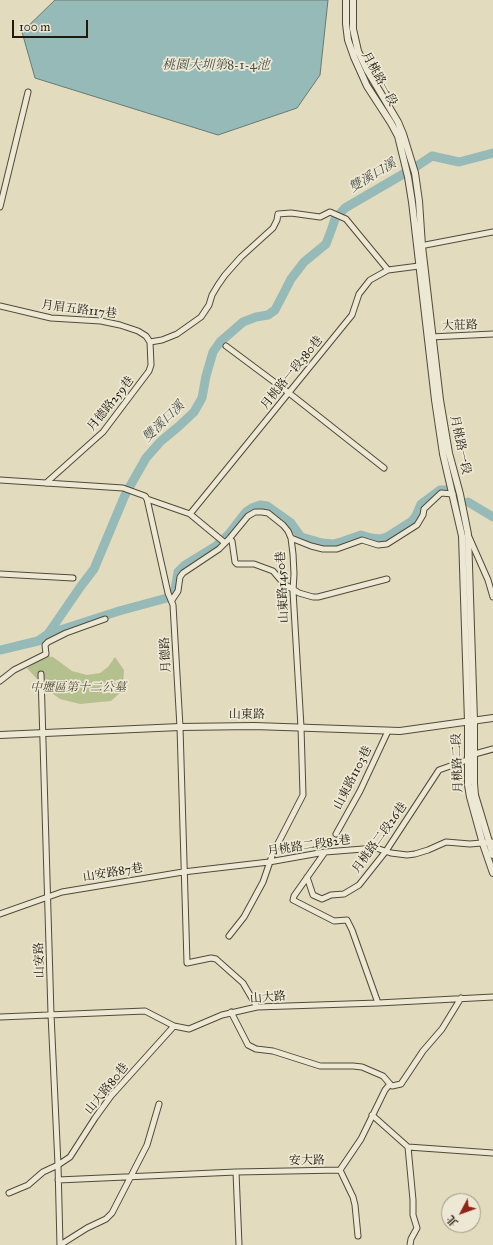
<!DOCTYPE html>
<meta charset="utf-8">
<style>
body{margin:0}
#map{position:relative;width:493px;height:1245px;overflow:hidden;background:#e3dbbd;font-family:"IM FELL Great Primer","Noto Serif TC",serif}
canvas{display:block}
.north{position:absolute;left:441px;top:1193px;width:40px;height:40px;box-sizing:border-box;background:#ede8d4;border:1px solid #9b9585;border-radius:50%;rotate:229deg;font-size:11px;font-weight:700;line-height:16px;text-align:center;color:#20190f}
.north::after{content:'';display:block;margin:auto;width:14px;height:18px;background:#8f2418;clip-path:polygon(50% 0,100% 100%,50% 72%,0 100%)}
.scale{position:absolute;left:12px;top:20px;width:76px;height:18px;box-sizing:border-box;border:2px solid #20190f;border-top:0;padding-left:5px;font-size:12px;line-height:14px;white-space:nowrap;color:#20190f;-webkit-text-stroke:3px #ede8d4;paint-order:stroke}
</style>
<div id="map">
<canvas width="493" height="1245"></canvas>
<div class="north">北</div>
<div class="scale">100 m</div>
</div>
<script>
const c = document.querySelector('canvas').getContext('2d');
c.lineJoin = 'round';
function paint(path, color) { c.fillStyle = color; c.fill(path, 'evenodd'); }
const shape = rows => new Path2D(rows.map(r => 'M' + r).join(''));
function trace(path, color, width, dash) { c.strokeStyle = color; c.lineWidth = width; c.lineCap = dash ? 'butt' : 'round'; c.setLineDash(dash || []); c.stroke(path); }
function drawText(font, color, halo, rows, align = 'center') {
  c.font = font + ' "IM FELL Great Primer","Noto Serif TC",serif'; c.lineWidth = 3.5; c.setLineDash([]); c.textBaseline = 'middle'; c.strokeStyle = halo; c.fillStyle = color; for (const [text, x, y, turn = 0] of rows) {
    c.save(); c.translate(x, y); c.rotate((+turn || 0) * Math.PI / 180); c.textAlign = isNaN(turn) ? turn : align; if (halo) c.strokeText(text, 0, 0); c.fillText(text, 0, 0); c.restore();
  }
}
paint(shape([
 [47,656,53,657,72,671,87,675,100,673,108,667,115,657,124,670,123,690,111,701,80,704,60,699,44,687,27,668]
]), '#b5c08f');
const water = shape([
 [55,0,328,0,320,75,297,108,218,135,35,78,22,32,55,0]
]);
paint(water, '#96bab7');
trace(water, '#677a74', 1);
trace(shape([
 [468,502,493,517],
 [48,634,119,611,167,598,172,594,175,590,178,572,185,565,216,546,229,534,246,512,252,508,260,505,267,506,291,523,301,537,322,543,333,544,341,542,361,535,371,538,380,539,387,537,412,521,416,516,421,504,440,490,448,490],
 [0,650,38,641,48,634,81,586,94,569,125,495,146,458,161,441,178,427,194,412,202,398,206,376,213,352,220,342,243,322,256,317,268,315,275,310,291,279,304,262,326,244,332,228,335,219,345,208,417,166,432,156,459,162,493,153]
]), '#96bab7', 9);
const minor = shape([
 [0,207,28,92],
 [420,246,493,232],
 [0,306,51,318,101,321,120,325,138,331,146,336,150,342],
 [430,337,493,334],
 [150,342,162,340,177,334,201,317,209,305,212,295,218,285,225,275,241,257,273,228,277,220,278,214,291,213,320,217,330,212,346,219,388,270],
 [226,346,289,393,384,468],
 [0,480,123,488,145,496,147,499,190,514,225,543],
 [46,483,103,432,149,371,151,365,150,342],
 [147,499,168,593,173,605,180,727,187,963,211,958,216,959,243,983,257,1007],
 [190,514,352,315,359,294,370,280,388,270,419,266],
 [469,537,488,580,493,597],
 [291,538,311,546,323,549,337,549,362,540,378,545,387,544,417,525,423,515,424,509,441,493,453,494],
 [229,539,232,541,235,562,237,564,254,564,273,571,284,584,299,593,313,597,318,597,387,579],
 [0,574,73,578],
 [172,600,178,591,180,577,183,573,219,549,229,539,248,516,255,512,262,512,268,513,283,525,288,531,291,538,293,554,294,574,293,591,301,727,303,795,273,853,263,882,244,917,229,936],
 [41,674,51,1014,58,1165,60,1245],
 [0,681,14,670,46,654,45,645,48,642,66,633,105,619],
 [471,755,493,749],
 [336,834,360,791,388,731],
 [325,852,294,896,293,900,334,921,347,920,352,930,378,1003],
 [307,877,313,895,322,899,331,895,344,894,359,885,386,851,439,770,467,760],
 [0,914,62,892,183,872,269,862,325,852,376,848,391,853,407,855,415,854,428,850,446,842,470,844,493,842],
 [231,1012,248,1045,256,1049,273,1051,320,1066,353,1066,362,1067,383,1076,390,1084],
 [0,1017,145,1011,174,1026,189,1029,222,1015,257,1007,378,1003,493,997],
 [372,1115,408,1147,413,1200,413,1215,417,1228,411,1239,410,1245],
 [408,1147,493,1153],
 [340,1170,361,1139,385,1090,390,1084,392,1086,401,1084,423,1051,442,1029,461,998],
 [340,1170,353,1197,355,1205,358,1236],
 [236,1172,239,1245],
 [58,1180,236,1172,340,1170],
 [9,1193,28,1185,43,1172,58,1165,70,1157,95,1118,111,1096,174,1026],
 [60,1245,87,1228,106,1219,112,1213,147,1145,159,1104]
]);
const tertiary = shape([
 [346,0,346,24,348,40,354,57,367,86,391,123,398,136,408,177,412,202,435,400,443,454,462,536,468,722,468,785,470,797,483,844,493,873],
 [353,0,353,29,358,51,367,70,398,122,403,134,415,173,419,201,422,246,440,400,449,453,460,494,468,534,474,721,474,783,475,795,493,855],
 [0,735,180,727,254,726,400,731,493,718]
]);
trace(minor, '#514a3a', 7);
trace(tertiary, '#514a3a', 8);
trace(minor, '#ede8d4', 5);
trace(tertiary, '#ede8d4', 6);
drawText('12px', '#20190f', '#ede8d4', [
 ["月桃路一段",379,79,61],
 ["月眉五路117巷",79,310,7],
 ["大莊路",460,326,-2],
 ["月桃路一段380巷",292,373,-51],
 ["月德路259巷",111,404,-51],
 ["月桃路一段",460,445,78],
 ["山東路1450巷",283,587,-93],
 ["月德路",166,655,-93],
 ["山東路",247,715],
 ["月桃路二段",458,763,-92],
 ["山東路1103巷",353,778,-63],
 ["月桃路二段26巷",380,838,-54],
 ["月桃路二段82巷",309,846,-8],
 ["山安路87巷",113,873,-9],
 ["山安路",40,960,-92],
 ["山大路",268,998,-5],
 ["山大路80巷",107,1089,-51],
 ["安大路",307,1161,-1]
]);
drawText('italic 12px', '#4d4b35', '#ede8d4', [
 ["中壢區第十二公墓",78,688]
]);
drawText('italic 13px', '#49514a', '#ede8d4', [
 ["桃園大圳第8-1-4池",216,66],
 ["雙溪口溪",373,176,-31],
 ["雙溪口溪",164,422,-44]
]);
</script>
